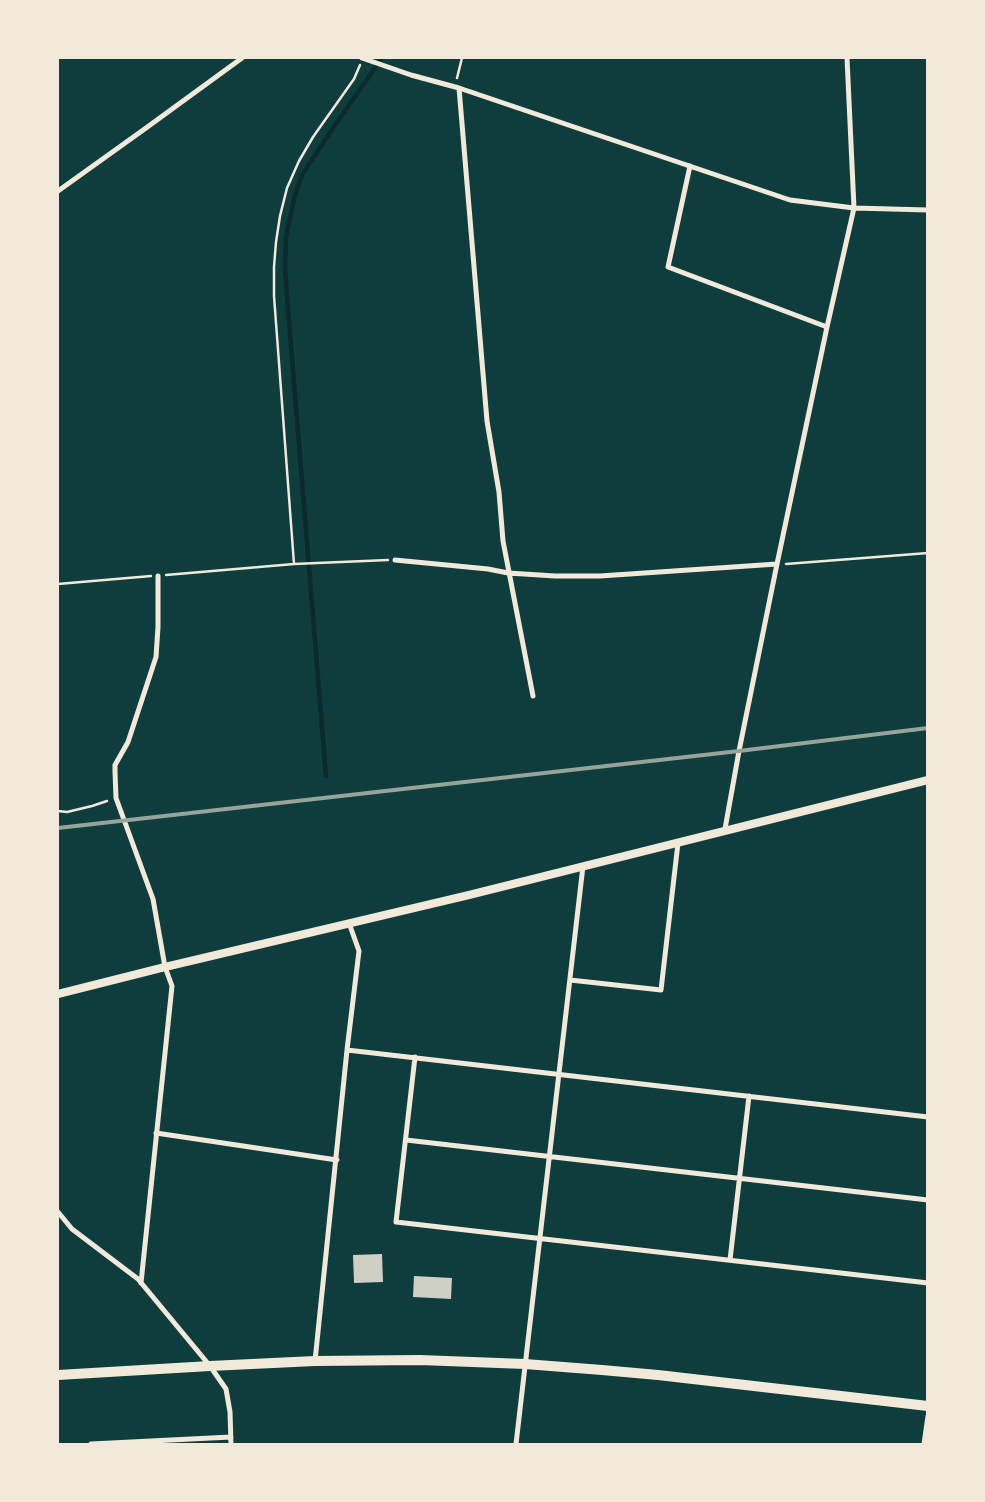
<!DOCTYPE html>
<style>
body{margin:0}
#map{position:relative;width:985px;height:1502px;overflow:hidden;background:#0f3d3e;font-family:"Fira Sans",sans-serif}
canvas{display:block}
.frame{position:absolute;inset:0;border:59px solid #f1e9da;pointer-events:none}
</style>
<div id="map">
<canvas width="985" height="1502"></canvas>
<div class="frame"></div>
</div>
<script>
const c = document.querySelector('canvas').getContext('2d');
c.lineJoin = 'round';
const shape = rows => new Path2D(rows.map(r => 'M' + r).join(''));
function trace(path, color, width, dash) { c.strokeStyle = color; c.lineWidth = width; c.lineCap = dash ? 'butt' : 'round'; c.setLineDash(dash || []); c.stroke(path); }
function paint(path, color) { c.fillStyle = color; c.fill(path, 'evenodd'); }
trace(shape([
 [326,776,288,309,285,267,286,237,294,199,302,175,333,128,382,58]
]), '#0a2a2b', 4.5);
paint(shape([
 [382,1254,383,1282,354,1283,353,1255],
 [414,1276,452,1278,451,1299,413,1297]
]), '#cfcfc3');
trace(shape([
 [457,78,462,58],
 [294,564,274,296,274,267,276,242,280,216,287,188,299,161,313,137,354,79,360,65],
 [786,564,928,553],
 [166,575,294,564,388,560],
 [58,584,151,576],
 [58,811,67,812,92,806,107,801]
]), '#f1e9da', 2.5);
trace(shape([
 [362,58,411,75,459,88,790,200,854,208,928,210],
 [459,88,487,421,499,492,503,541,533,696],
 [690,166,668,267,827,327],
 [58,191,146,128,242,58],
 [395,560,488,569,508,573,555,576,600,576,777,564],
 [725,829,739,751,777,564,827,327,854,208,847,58],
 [570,980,661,990,678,843],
 [347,1050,928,1117],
 [415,1057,396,1222,928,1283],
 [156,1133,337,1160],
 [406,1140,928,1200],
 [58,1212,72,1229,138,1279,210,1366,226,1389,230,1412,231,1444],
 [730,1260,749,1096],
 [141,1283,172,986,165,967,153,899,116,798,115,772,115,765,128,742,156,657,158,627,158,576],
 [315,1361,347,1050,359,951,349,923],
 [91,1444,231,1437],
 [516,1444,583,866],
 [924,1444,928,1416]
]), '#f1e9da', 5);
trace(shape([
 [58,994,165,967,469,895,928,780]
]), '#f1e9da', 8);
trace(shape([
 [58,1375,210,1366,315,1361,420,1360,525,1364,602,1370,658,1375,928,1406]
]), '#f1e9da', 10);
trace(shape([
 [58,828,739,751,928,728]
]), '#97a49c', 4);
</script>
